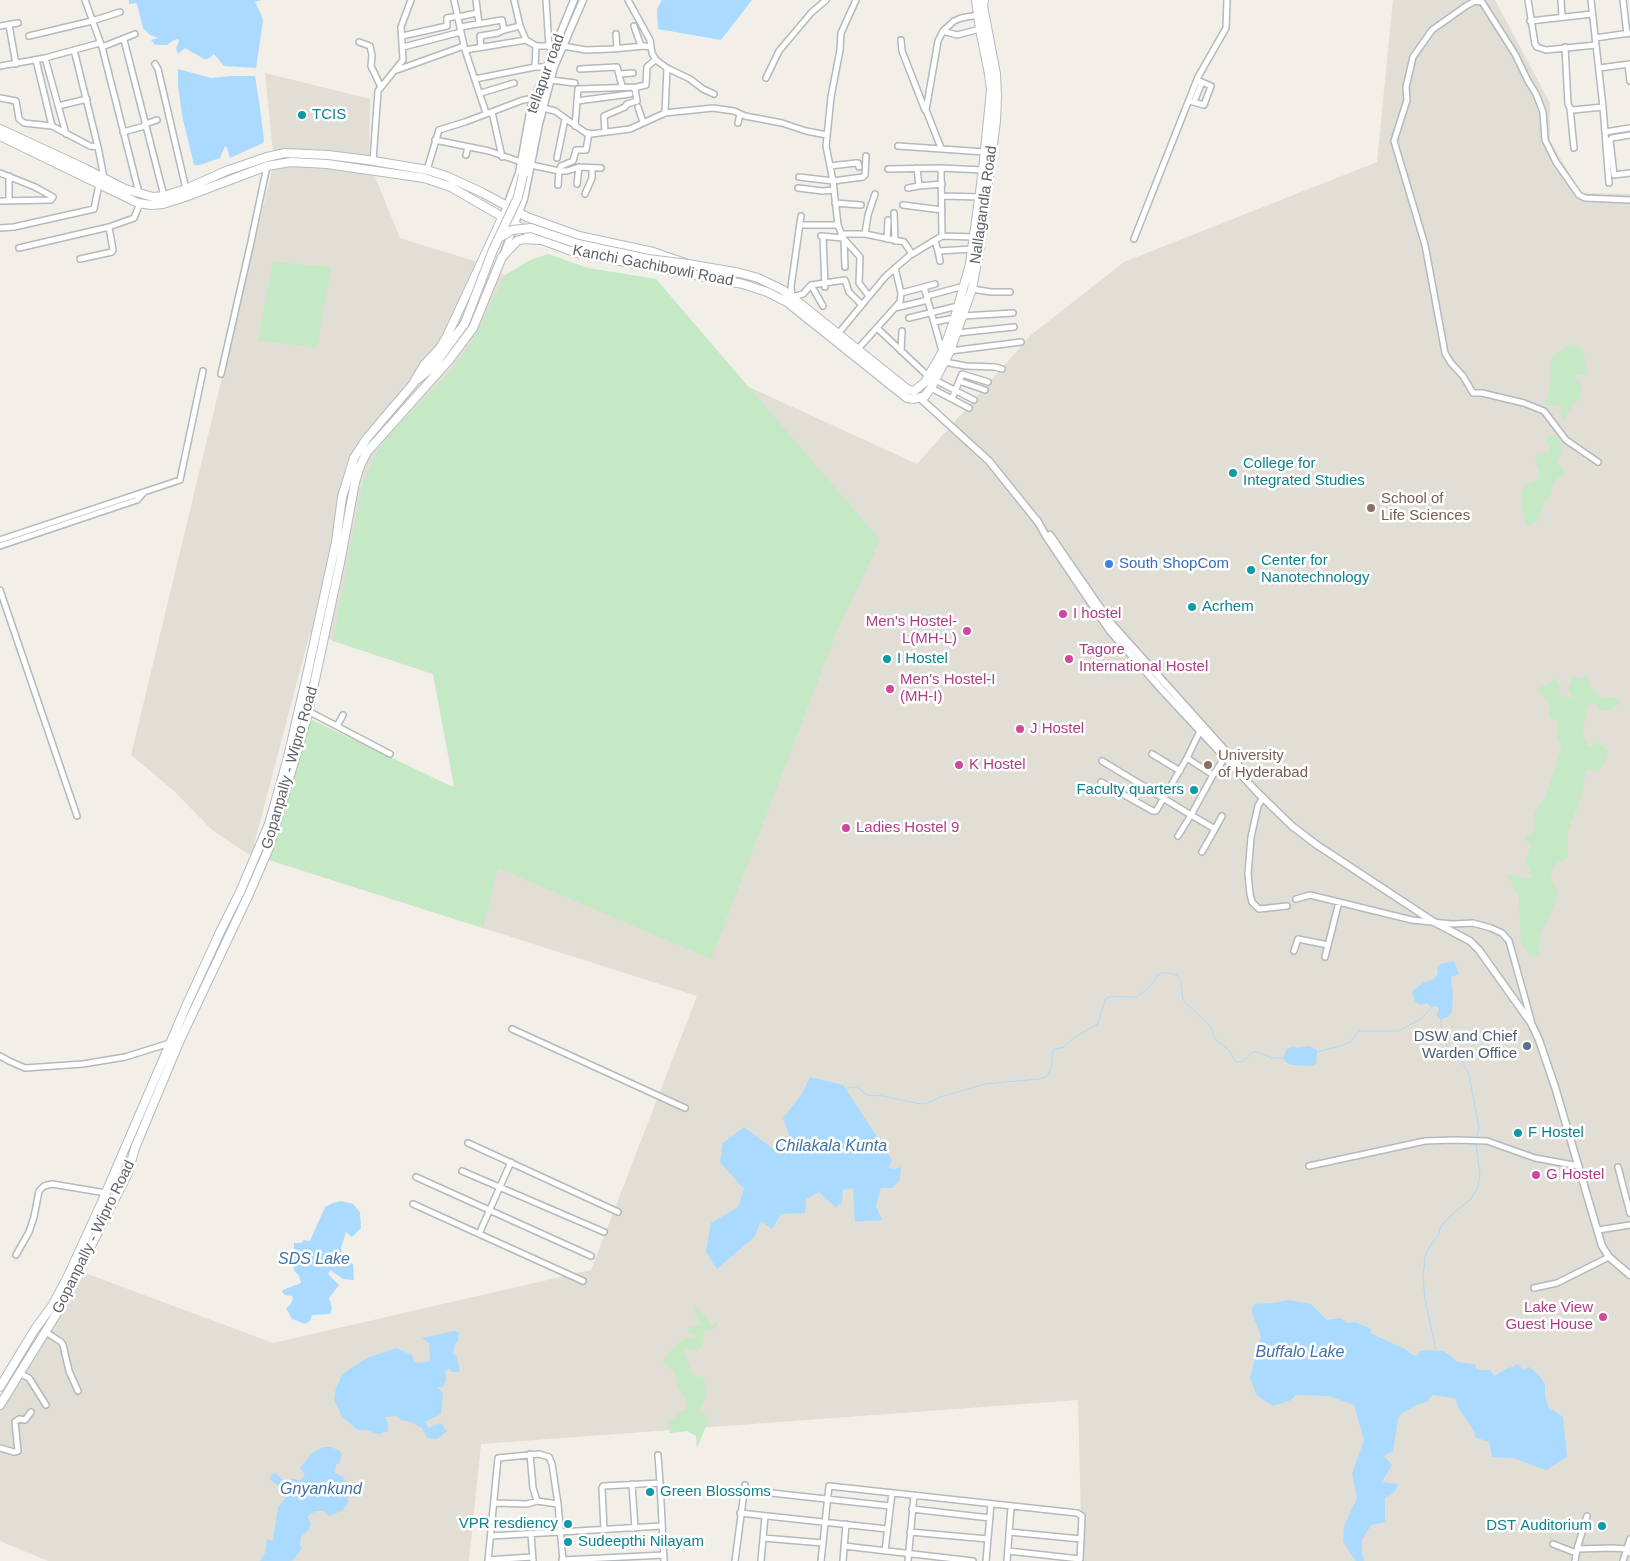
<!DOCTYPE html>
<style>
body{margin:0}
canvas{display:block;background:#f1efe8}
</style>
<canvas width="1630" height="1561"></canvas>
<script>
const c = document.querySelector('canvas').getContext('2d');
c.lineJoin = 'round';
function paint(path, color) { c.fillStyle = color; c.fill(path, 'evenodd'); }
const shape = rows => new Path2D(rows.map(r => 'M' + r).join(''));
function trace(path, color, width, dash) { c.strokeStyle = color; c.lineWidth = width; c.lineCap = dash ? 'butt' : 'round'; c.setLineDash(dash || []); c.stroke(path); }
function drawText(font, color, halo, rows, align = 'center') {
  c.font = font + ' Arial,sans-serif'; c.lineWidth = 5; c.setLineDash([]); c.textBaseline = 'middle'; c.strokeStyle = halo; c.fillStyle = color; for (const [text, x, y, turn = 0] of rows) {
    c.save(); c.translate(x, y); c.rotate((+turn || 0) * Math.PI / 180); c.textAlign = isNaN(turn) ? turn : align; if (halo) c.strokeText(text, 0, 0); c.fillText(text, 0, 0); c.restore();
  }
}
paint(shape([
 [1393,0,1495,0,1550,103,1550,141,1581,193,1630,194,1630,1561,1082,1561,1078,1400,481,1444,469,1561,48,1561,0,1541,0,1404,77,1270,273,1343,591,1270,697,996,269,860,454,788,433,674,310,633,251,856,212,830,174,791,131,755,274,162,265,73,370,99,369,162,400,238,474,261,917,464,1031,335,1124,262,1377,162]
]), '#e1ded6');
paint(shape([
 [548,254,588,268,656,279,880,540,836,633,711,959,498,868,483,928,269,860,308,718,455,788,433,674,333,641,363,481,381,444,453,368,473,339,505,275,530,260],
 [273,262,331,267,317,347,258,341],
 [1572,344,1582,348,1588,375,1576,375,1576,380,1581,386,1581,393,1579,400,1572,403,1572,409,1568,410,1567,416,1565,420,1562,418,1560,404,1553,406,1544,402,1548,398,1551,380,1550,369,1553,356],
 [1558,434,1562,448,1560,457,1557,463,1561,465,1566,475,1556,479,1551,489,1550,497,1546,498,1538,520,1531,525,1526,524,1522,507,1522,492,1526,484,1539,480,1540,472,1535,461,1537,455,1539,457,1545,453,1549,453,1549,446,1546,438],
 [1573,676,1578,678,1587,677,1592,691,1602,697,1615,697,1621,702,1611,709,1603,711,1597,709,1597,703,1588,705,1582,733,1588,747,1598,743,1608,750,1605,761,1598,772,1586,769,1582,794,1568,831,1568,859,1556,863,1549,876,1558,892,1551,913,1540,933,1539,955,1531,957,1521,944,1519,897,1507,874,1533,879,1526,861,1531,845,1525,838,1535,830,1534,813,1545,798,1562,746,1557,736,1558,721,1550,717,1548,700,1536,690,1540,687,1549,685,1554,678,1561,687,1558,698,1566,696,1574,698,1568,688],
 [694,1305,705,1316,711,1327,716,1322,718,1324,712,1330,704,1332,703,1344,697,1352,682,1348,694,1376,703,1377,706,1386,706,1397,699,1410,709,1419,697,1448,696,1436,687,1431,670,1433,668,1420,674,1419,678,1413,686,1409,687,1401,677,1386,675,1372,663,1362,667,1355,684,1338,695,1339,697,1335,688,1333,689,1327,701,1325,695,1314]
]), '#c5e8c5');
paint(shape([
 [129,0,262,0,255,2,261,14,263,21,256,68,224,66,214,54,208,59,204,59,185,48,178,54,176,48,179,41,178,39,172,41,167,45,155,45,151,40,158,38,150,35,143,28,137,4,136,3,129,4],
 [662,0,752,0,721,40,658,29,657,9],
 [178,69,211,78,232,76,255,76,260,108,264,140,263,143,230,158,227,148,225,146,220,158,200,165,194,165,182,115,178,85],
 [1454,961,1459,974,1451,977,1453,994,1452,1012,1448,1017,1441,1019,1436,1015,1439,1011,1438,1006,1432,1007,1426,1003,1419,1005,1415,1001,1412,991,1423,983,1434,979,1438,974,1437,967,1441,964],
 [1309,1046,1317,1050,1316,1064,1312,1066,1291,1065,1286,1062,1283,1058,1287,1049,1292,1047,1299,1048],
 [810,1077,843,1085,892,1160,888,1168,895,1169,901,1167,900,1180,892,1188,881,1188,876,1206,882,1220,855,1222,853,1188,843,1190,842,1203,835,1207,819,1192,806,1199,805,1213,781,1214,772,1229,761,1221,755,1236,717,1269,706,1252,711,1223,738,1207,744,1189,720,1162,723,1143,744,1127,777,1152,789,1135,783,1118,801,1095],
 [341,1201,353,1204,360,1212,361,1228,352,1237,346,1232,341,1248,343,1257,353,1264,354,1280,343,1279,330,1270,328,1274,339,1285,329,1298,332,1308,330,1314,312,1315,310,1321,305,1324,292,1319,286,1308,290,1305,293,1299,292,1296,285,1295,282,1292,283,1290,301,1283,299,1276,294,1270,294,1243,302,1243,303,1240,310,1241,325,1207,333,1203],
 [1288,1300,1311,1304,1327,1320,1341,1318,1347,1323,1355,1322,1371,1329,1370,1333,1405,1349,1413,1355,1417,1356,1419,1352,1426,1350,1443,1351,1452,1357,1457,1362,1475,1364,1477,1370,1490,1370,1494,1376,1508,1368,1513,1367,1517,1364,1524,1370,1529,1367,1538,1374,1545,1384,1545,1395,1548,1407,1563,1417,1567,1457,1546,1470,1513,1458,1492,1457,1489,1442,1474,1437,1475,1432,1459,1409,1455,1398,1432,1395,1427,1402,1416,1405,1401,1414,1398,1419,1393,1451,1384,1456,1392,1465,1382,1482,1398,1484,1395,1491,1385,1498,1385,1522,1371,1525,1362,1540,1362,1554,1364,1561,1356,1561,1343,1542,1344,1526,1357,1498,1352,1474,1364,1440,1354,1405,1329,1396,1296,1395,1291,1400,1273,1406,1257,1396,1250,1378,1261,1336,1251,1310,1255,1304,1274,1303],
 [454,1331,459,1332,458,1341,455,1344,453,1354,457,1357,460,1372,452,1372,449,1368,445,1372,446,1380,443,1387,437,1387,443,1393,441,1414,425,1422,429,1428,440,1423,443,1425,443,1427,447,1431,437,1439,427,1438,422,1428,411,1422,401,1420,396,1416,385,1417,388,1425,388,1431,379,1434,365,1430,358,1430,342,1417,334,1399,336,1388,342,1375,348,1370,367,1358,396,1348,412,1355,414,1362,422,1363,430,1361,429,1343,422,1338],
 [324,1447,331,1447,340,1451,342,1455,339,1464,336,1464,335,1473,343,1477,346,1482,349,1489,348,1503,343,1510,329,1516,324,1511,316,1511,309,1515,308,1518,311,1524,309,1529,301,1537,300,1545,302,1549,292,1561,260,1561,265,1553,267,1539,273,1541,278,1507,285,1499,286,1493,282,1488,269,1479,271,1475,275,1473,283,1480,295,1479,300,1481,305,1474,300,1468,312,1453]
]), '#aadaff');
trace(shape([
 [1441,1019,1442,1034,1447,1046,1459,1056,1469,1074,1479,1128,1476,1138],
 [1317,1052,1337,1047,1350,1042,1359,1031,1398,1031,1421,1019,1432,1007],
 [846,1089,850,1087,858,1088,867,1095,882,1096,921,1104,928,1103,940,1097,985,1084,1039,1079,1046,1077,1051,1069,1053,1050,1064,1047,1075,1037,1098,1024,1104,1003,1106,999,1111,996,1136,997,1149,988,1158,975,1162,973,1169,973,1178,976,1181,983,1183,1000,1211,1027,1215,1039,1229,1050,1236,1062,1243,1062,1253,1052,1258,1052,1272,1058,1283,1058],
 [1436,1350,1425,1300,1423,1277,1425,1257,1431,1244,1438,1236,1441,1226,1452,1214,1471,1199,1478,1187,1480,1174,1476,1144]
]), '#aadaff', 1);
const minor = shape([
 [85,0,102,47,139,193],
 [454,0,465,50,486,113],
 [476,0,479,24],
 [514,0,520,26,526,40,536,46,555,46],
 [546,0,549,47],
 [628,0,650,40,652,53,656,60,667,68,690,79,703,89,714,94],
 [856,0,841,33,840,50,831,97,826,146,833,181,838,225,843,238,860,257,859,283,869,296],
 [1528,0,1535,44,1537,47,1546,50,1596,45],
 [1561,0,1562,16],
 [1591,0,1603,107,1609,183],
 [1623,0,1627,34],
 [458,17,477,13],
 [1530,21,1592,14],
 [9,25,16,64],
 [0,26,18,23],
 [634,26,641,46],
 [460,27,502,20,504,30,498,33,480,36,481,47],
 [504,30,520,26],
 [943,31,957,35,980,29],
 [616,34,617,49],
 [29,36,92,21,120,12],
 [402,36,447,26,447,18,458,16],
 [1595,38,1630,33],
 [124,40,164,196],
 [901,40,902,51,925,110],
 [359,42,370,46,372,55,371,66,381,87],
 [563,46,586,50,612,49,644,46,651,47],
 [102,47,135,34],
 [403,47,461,32],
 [1565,47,1568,104,1570,108,1573,110,1603,107],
 [74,50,98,147,104,178],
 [465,50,526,40],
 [45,58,66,134],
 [36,60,52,126],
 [155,64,158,69,186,189],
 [1628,64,1630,81],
 [0,66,45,58,100,43],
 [535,67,536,46],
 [1599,68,1630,64],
 [580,69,617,67,622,86],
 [397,70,464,46],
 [620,74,633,73],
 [766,78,779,51,811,13,826,0],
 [475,79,535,67,547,67],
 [551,80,575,83],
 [481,93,514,83],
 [0,98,16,101,19,119,24,123,52,126,90,146,98,147],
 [577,101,630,94],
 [1189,101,1204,105,1211,86,1197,80],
 [1194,102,1202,82],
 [58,106,87,99],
 [638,107,643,122],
 [543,108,555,111,586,133,591,134,630,129,665,113,667,68],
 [1570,108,1574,148],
 [492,112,502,157],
 [665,113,713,108,734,111,745,116,782,123,806,131,827,135],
 [738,123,740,114],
 [145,124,157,120],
 [575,126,578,89,637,87],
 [123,132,145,126],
 [605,132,604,116,625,107,627,104,637,101,635,89,637,87,646,85,647,67,655,60],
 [1605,132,1630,128],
 [1630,135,1612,138,1610,140,1614,175,1630,173],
 [435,140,489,151,521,162],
 [898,146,985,152],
 [941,148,926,110,938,41,943,31,954,21,961,18,978,15],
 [466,155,468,147],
 [557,158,565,119],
 [373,161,378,91,403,60,401,27,411,0],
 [531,165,559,171,567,171,579,167,601,168],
 [830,166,856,163,858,163,859,167],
 [917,168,919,186,942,184],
 [941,168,942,236],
 [888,169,941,168,983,170],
 [427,170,439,130,465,122,523,100,535,98],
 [0,173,35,187,53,197,51,200,0,201],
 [799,177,833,181,863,177,865,175,866,156],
 [577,184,579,167],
 [558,185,559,171,561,166,573,161,576,150,586,150,589,133],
 [798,188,823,191,834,190],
 [908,188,919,186],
 [585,194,592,178,592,168],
 [942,196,979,197],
 [9,201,9,176],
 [835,203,861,205],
 [903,205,942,210],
 [894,213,895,241],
 [801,216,791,287,792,297,803,294,811,285,845,280,849,292,862,305],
 [800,225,838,225],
 [0,228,14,227,94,209,99,184],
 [841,234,865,234,904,242,912,254],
 [865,234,868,215,875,194],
 [821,236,843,238],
 [823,236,825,287],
 [887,239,888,220],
 [1134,239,1198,77,1226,28,1227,0],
 [844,240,845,267],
 [935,241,938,251,972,249],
 [19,248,109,227,134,218,140,203],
 [938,251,940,261],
 [80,259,112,252,113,250,109,227],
 [935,284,924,287,942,351],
 [811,285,823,306],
 [972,289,991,292,1010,292],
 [901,293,924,287],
 [927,296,964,286],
 [895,308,928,300],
 [963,316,1013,313],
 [909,318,958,306],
 [934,322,955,318],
 [877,328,929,377],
 [957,333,1014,327],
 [837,335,885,277,909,256,942,236,974,237],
 [857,350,900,302,901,293,895,268],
 [901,351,902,331],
 [950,351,1021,342],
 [944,362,966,366,995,367,1002,369],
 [221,374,251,242,267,166],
 [935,380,974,400],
 [959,381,985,390],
 [931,388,969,408],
 [952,399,962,374,988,382],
 [1598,462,1566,440,1544,411,1524,403,1482,393,1473,393,1463,376,1451,363,1445,353,1425,245,1394,141,1407,100,1406,87,1413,57,1432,30,1466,6,1475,1,1482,2,1515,54,1528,81,1536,94,1543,112,1545,140,1556,162,1579,195,1585,198,1630,200],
 [0,540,180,480,203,371],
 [0,546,137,500,144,492],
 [0,590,77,816],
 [308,711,390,754],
 [337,726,343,715],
 [1152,754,1180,771],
 [1187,758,1213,775],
 [1102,761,1191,815,1213,775,1226,756],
 [1101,782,1153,811,1156,811,1187,758,1200,731],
 [1263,797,1258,806,1251,837,1248,874,1250,894,1252,902,1259,909,1287,906],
 [1178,836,1191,815,1215,829,1222,816],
 [1202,852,1215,829],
 [1296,899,1310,895,1412,920,1452,924,1473,923,1491,928,1502,933,1509,941,1531,1020],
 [1294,951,1298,939,1328,945],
 [1325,957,1339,902],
 [512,1029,685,1108],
 [0,1056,9,1061,25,1068,83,1064,125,1057,170,1043],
 [468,1143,618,1212],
 [1309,1166,1425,1141,1454,1140,1487,1141,1535,1158,1579,1166],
 [1618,1167,1630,1213],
 [462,1171,604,1232],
 [416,1177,591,1256],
 [413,1204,583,1281],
 [1598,1230,1630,1225],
 [479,1234,511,1162],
 [16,1255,29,1232,34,1217,39,1191,44,1186,52,1184,106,1193],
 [1534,1288,1557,1283,1609,1257],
 [46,1332,61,1342,63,1345,69,1371,78,1391],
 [19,1373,29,1378,46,1405],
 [0,1448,14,1452,18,1451,15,1422,19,1419,25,1420,31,1412],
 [530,1454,533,1488,537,1501],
 [658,1455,660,1483],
 [632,1484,635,1528],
 [744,1490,890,1506],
 [495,1503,527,1504,537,1501,558,1504],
 [912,1509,990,1518],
 [740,1513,887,1529],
 [604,1530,602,1488,603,1486,660,1483,664,1561],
 [910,1532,988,1539],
 [1009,1532,1081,1539],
 [531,1534,533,1561],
 [491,1536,662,1526],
 [763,1538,823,1543],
 [1553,1544,1576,1553],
 [844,1546,973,1561],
 [1577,1549,1587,1516],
 [885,1551,892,1493],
 [488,1560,532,1557],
 [562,1560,664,1555],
 [488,1561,498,1458,539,1454,549,1457,552,1464,558,1504,563,1561],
 [735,1561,745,1485],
 [761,1561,765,1516],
 [821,1561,829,1486,1077,1513,1082,1516,1080,1559,1008,1551],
 [843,1561,846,1524],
 [908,1561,914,1495],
 [986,1561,991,1504],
 [1007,1561,1011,1507],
 [1575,1561,1577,1549,1612,1548,1626,1549,1630,1553],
 [1623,1561,1630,1539]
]);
const tertiary = shape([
 [545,71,574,0],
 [503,216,519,173,531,107,542,80],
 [503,256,524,199,539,124,554,67,583,0],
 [920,398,989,461,1038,522],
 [1037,520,1046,536,1110,631,1163,691,1257,792,1292,826,1317,845,1434,922,1470,941,1479,950,1531,1023,1539,1040,1555,1087,1602,1246,1609,1257,1630,1275],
 [1050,535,1110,622,1248,776]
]);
const secondary = shape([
 [0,129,84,168,125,189,153,197,164,196,186,189,226,171,267,157,285,153,328,155,368,160,427,170,446,176,483,193,527,217,579,236,653,252,688,264,740,273,758,278,783,290,907,389,914,391,925,382,943,351,953,324,970,264,983,170,991,90,989,74,980,29,976,0],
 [0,136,138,203,151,205,163,204,185,197,267,166,291,162,327,164,424,178,451,187,542,240,577,253,743,284,767,292,787,302,907,398,914,399,925,396,931,388,950,351,972,289,980,246,996,121,997,96,996,74,983,6,984,0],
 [523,175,547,67],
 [418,379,433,367,465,323],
 [0,1387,35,1329,52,1306,67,1278,101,1204,187,1004,220,932,240,892,269,824,288,757,307,675,336,542,342,497,354,458,367,438,413,384,424,365,440,348,447,336,503,216],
 [0,1405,57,1313,128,1173,135,1148,180,1040,249,894,269,848,307,717,340,563,355,482,360,466,367,452,449,360,473,328,502,257,517,241,523,239,540,240]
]);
trace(minor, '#b5b8bc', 8);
trace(tertiary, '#b5b8bc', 9);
trace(secondary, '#b6babf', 10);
trace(minor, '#fff', 5);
trace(tertiary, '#fff', 6);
trace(secondary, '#fff', 8);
const secondaryBridge = shape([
 [499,238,512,230,531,228,578,244,648,259,688,264],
 [465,323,493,250,518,197,523,175]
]);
trace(secondaryBridge, '#b6babf', 10, []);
trace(secondaryBridge, '#fff', 8);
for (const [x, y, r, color] of [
 [302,115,5,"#0f9aa8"],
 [1233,473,5,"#0f9aa8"],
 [1371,508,5,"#8d6e63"],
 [1109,564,5,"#3f7fe0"],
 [1251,570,5,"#0f9aa8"],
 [1192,607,5,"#0f9aa8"],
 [1063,614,5,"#d1479c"],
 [967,631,5,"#d1479c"],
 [887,659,5,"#0f9aa8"],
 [1069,659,5,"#d1479c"],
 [890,689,5,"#d1479c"],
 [1020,729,5,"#d1479c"],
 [959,765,5,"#d1479c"],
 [1208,765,5,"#8d6e63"],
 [1194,790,5,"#0f9aa8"],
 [846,828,5,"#d1479c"],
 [1527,1046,5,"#5c6f8a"],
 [1518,1133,5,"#0f9aa8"],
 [1536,1175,5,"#d1479c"],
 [1603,1317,5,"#d1479c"],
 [650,1492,5,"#0f9aa8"],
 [568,1524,5,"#0f9aa8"],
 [1602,1526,5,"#0f9aa8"],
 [568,1542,5,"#0f9aa8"]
]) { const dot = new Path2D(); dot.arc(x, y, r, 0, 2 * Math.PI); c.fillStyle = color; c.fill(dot); trace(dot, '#fff', 2); }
drawText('15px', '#5f6368', '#fff', [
 ["tellapur road",546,74,-70],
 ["Nallagandla Road",984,205,-82],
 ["Kanchi Gachibowli Road",653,266,11],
 ["Gopanpally - Wipro Road",290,768,-74],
 ["Gopanpally - Wipro Road",94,1237,-64]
]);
drawText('15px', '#0d838f', '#fff', [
 ["TCIS",312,115],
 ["College for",1243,464],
 ["Integrated Studies",1243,481],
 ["Center for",1261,561],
 ["Nanotechnology",1261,578],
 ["Acrhem",1202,607],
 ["I Hostel",897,659],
 ["Faculty quarters",1184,790,"right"],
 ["F Hostel",1528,1133],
 ["Green Blossoms",660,1492],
 ["VPR resdiency",558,1524,"right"],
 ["DST Auditorium",1592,1526,"right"],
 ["Sudeepthi Nilayam",578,1542]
], 'left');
drawText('15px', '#785e54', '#fff', [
 ["School of",1381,499],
 ["Life Sciences",1381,516],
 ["University",1218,756],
 ["of Hyderabad",1218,773]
], 'left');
drawText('15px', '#366cbe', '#fff', [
 ["South ShopCom",1119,564]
], 'left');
drawText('15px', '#b23c85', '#fff', [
 ["I hostel",1073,614],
 ["Men's Hostel-",957,622,"right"],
 ["L(MH-L)",957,639,"right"],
 ["Tagore",1079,650],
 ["International Hostel",1079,667],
 ["Men's Hostel-I",900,680],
 ["(MH-I)",900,697],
 ["J Hostel",1030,729],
 ["K Hostel",969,765],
 ["Ladies Hostel 9",856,828],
 ["G Hostel",1546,1175],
 ["Lake View",1593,1308,"right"],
 ["Guest House",1593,1325,"right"]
], 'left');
drawText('15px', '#4e5e75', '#fff', [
 ["DSW and Chief",1517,1037],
 ["Warden Office",1517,1054]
], 'right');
drawText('italic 16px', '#4174aa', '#fff', [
 ["Chilakala Kunta",831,1147],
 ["SDS Lake",314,1260],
 ["Buffalo Lake",1300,1353],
 ["Gnyankund",321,1490]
]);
</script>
